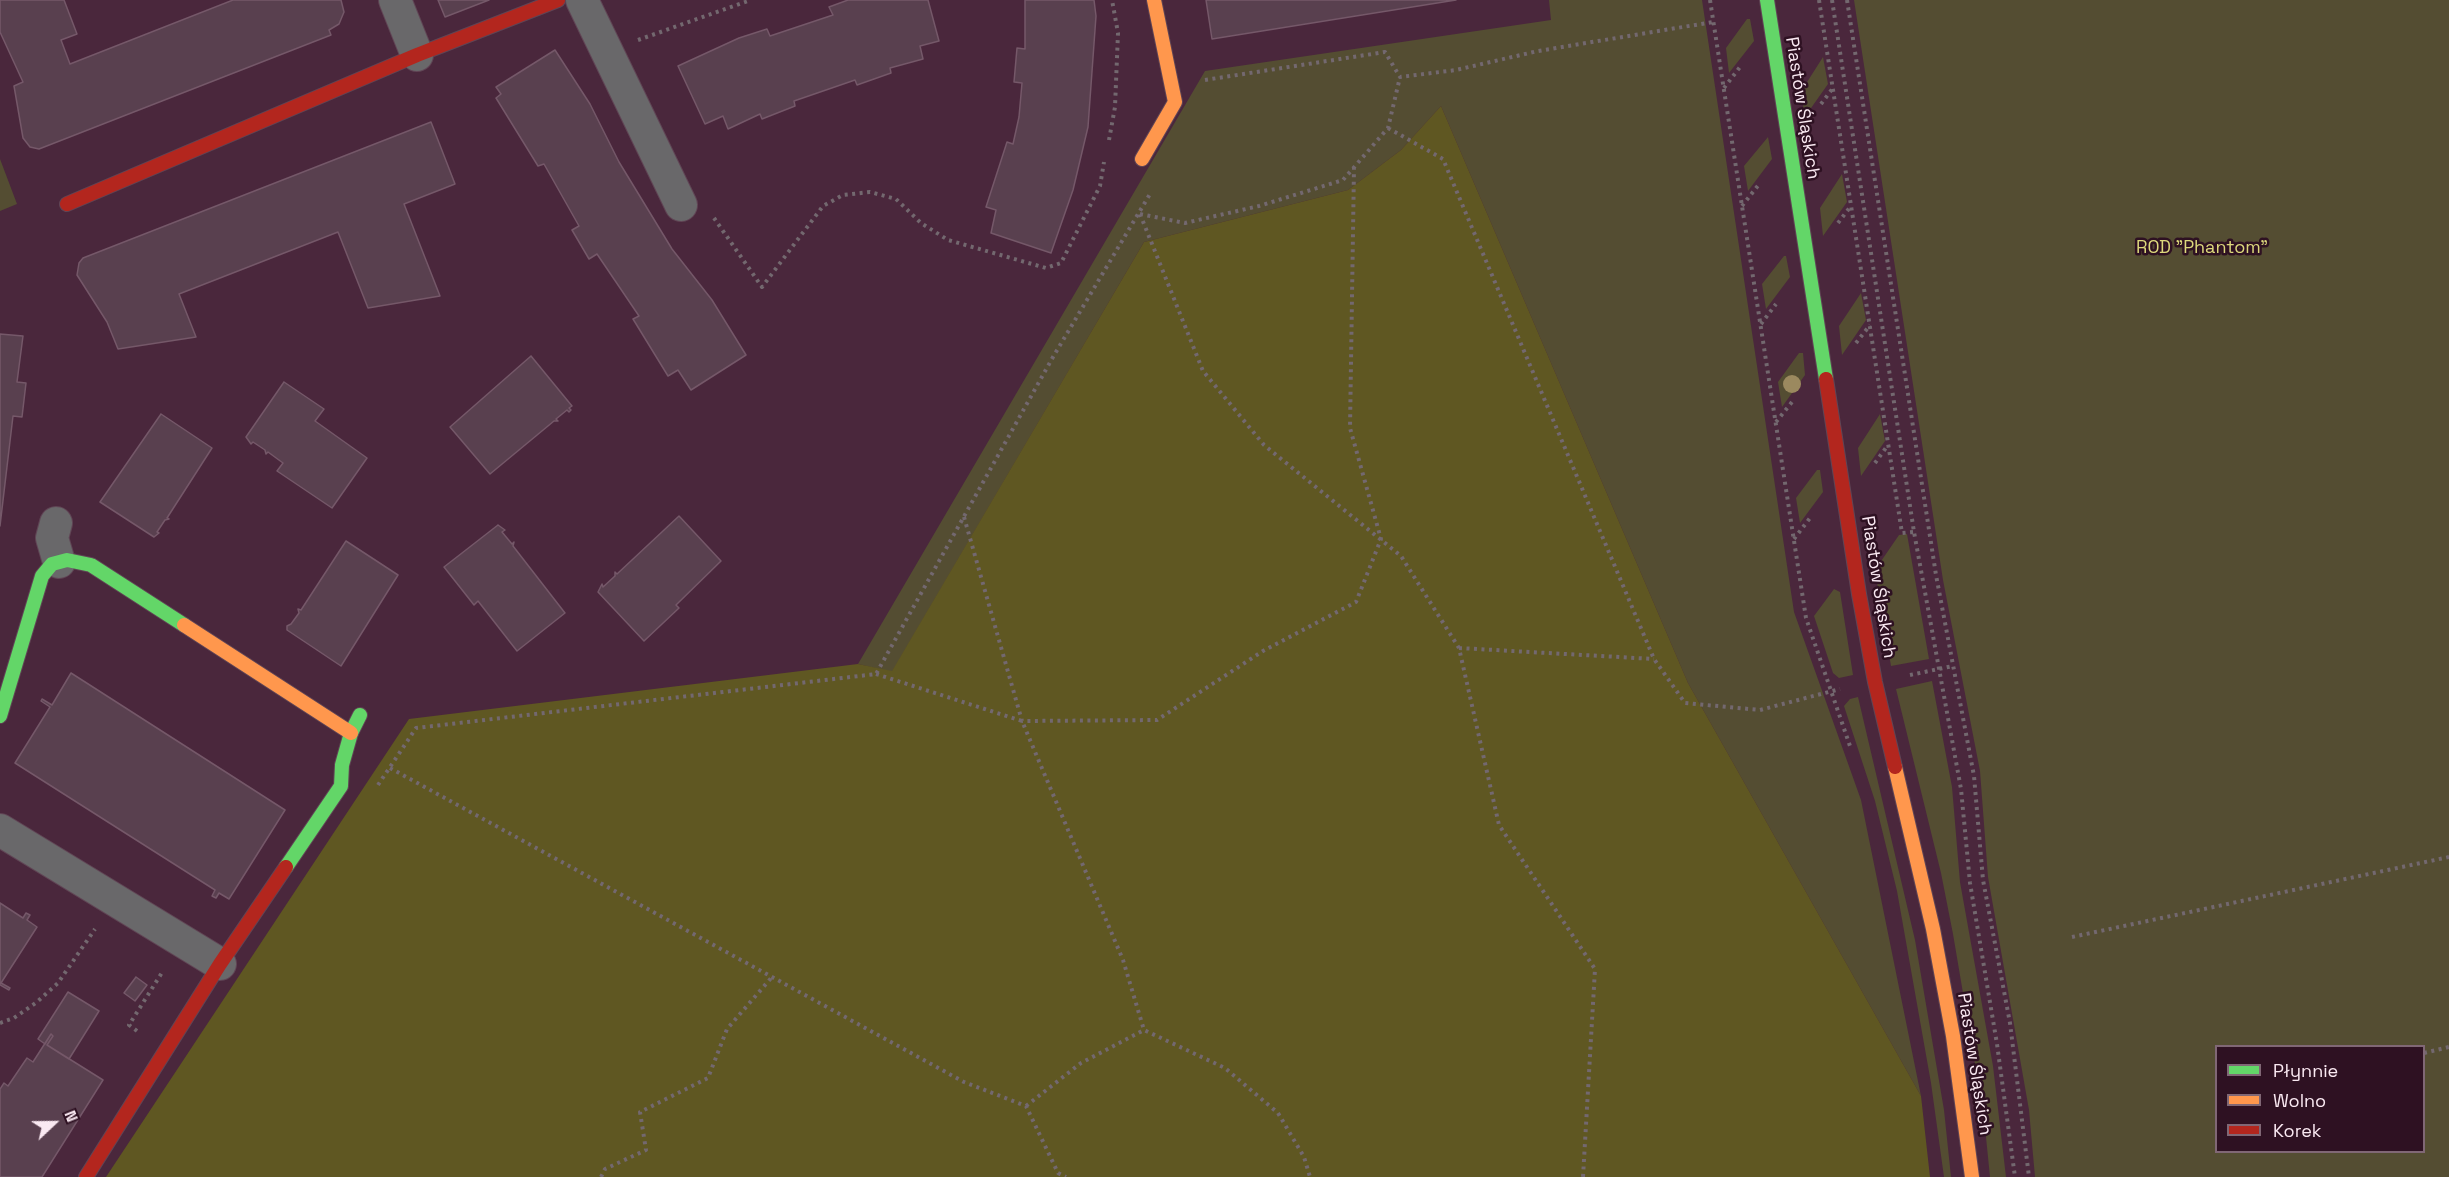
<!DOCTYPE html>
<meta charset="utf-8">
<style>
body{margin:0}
#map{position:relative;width:2449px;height:1177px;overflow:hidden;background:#4a273c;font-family:"Space Grotesk",sans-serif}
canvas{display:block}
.legend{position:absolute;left:2215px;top:1045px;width:210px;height:108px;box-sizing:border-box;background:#2e1122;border:2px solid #806775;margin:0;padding:8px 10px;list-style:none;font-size:18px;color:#fae9f2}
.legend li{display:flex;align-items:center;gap:12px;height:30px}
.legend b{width:30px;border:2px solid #806775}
.north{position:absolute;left:24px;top:1093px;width:60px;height:60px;-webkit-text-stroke:4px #2e1122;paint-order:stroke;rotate:68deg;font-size:16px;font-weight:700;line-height:24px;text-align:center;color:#fae9f2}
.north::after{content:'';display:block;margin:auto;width:21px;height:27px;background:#fae9f2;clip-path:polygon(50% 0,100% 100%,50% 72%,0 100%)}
</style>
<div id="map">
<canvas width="2449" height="1177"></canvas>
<ul class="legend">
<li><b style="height:8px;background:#63d668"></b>Płynnie</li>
<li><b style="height:8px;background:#ff974d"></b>Wolno</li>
<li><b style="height:8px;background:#b3261e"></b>Korek</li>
</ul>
<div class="north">N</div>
</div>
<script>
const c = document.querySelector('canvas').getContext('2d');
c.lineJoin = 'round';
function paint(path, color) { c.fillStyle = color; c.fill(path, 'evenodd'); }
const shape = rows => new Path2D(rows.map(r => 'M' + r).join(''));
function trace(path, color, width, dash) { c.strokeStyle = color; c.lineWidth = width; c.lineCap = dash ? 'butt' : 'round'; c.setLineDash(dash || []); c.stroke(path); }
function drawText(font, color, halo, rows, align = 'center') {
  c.font = font + ' "Space Grotesk",sans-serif'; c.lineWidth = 5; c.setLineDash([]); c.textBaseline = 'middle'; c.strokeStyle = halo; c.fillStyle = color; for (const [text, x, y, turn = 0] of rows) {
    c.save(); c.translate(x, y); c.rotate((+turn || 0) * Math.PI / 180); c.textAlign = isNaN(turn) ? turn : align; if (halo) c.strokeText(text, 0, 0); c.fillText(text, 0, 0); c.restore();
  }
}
paint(shape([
 [1549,0,1702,0,1794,612,1861,800,1921,1096,1688,683,1441,106,1401,150,1348,190,1144,242,892,672,858,664,1205,71,1551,20],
 [1854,0,2449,0,2449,1177,2035,1177,2029,1110,1988,877,1980,771,1943,580],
 [2424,1046,2424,1152,2216,1152,2216,1046],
 [1747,19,1750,19,1754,41,1729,73,1726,48],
 [1823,57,1828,84,1804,118,1802,90],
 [1768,137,1772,159,1748,191,1744,166],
 [0,159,17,204,0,211],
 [1842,174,1847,202,1823,236,1820,208],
 [1784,256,1786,256,1790,277,1766,309,1762,284],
 [1861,293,1866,320,1842,355,1839,326],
 [1799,353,1803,353,1805,375,1782,407,1778,382],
 [1880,414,1885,441,1861,476,1858,448],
 [1817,470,1820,470,1823,492,1800,523,1796,498],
 [1907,534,1929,659,1891,666,1875,570,1899,535],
 [1834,589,1840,592,1853,675,1839,678,1833,673,1814,616],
 [1932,681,1952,787,1960,882,1993,1066,2006,1177,1990,1177,1984,1117,1953,934,1941,873,1896,689],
 [1858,697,1915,940,1944,1110,1951,1177,1944,1177,1931,1083,1897,891,1875,801,1844,706,1850,699]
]), '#544d32');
paint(shape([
 [1441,106,1688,683,1921,1096,1930,1177,106,1177,409,719,858,664,892,671,1144,242,1348,190,1401,150]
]), '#5f5722');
const building = shape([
 [0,0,64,0,77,34,61,40,70,64,233,0,341,0,344,12,339,24,329,30,331,35,39,149,30,147,23,138,14,86,23,82,0,32,0,0],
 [438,0,489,0,445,17,438,0],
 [848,0,928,0,939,41,920,46,923,59,890,68,891,73,857,85,855,80,794,101,795,106,762,119,760,114,728,129,723,116,705,124,678,66,739,38,767,29,770,36,833,15,829,7,848,0],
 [1025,0,1094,0,1096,16,1088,127,1073,190,1051,253,991,233,996,210,986,207,1007,142,1013,144,1019,117,1022,83,1014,82,1017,48,1025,49,1025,0],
 [1206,0,1456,0,1212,39,1206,0],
 [555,50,590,104,619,162,672,249,712,300,746,355,691,390,678,370,668,376,633,319,639,316,597,254,589,259,572,230,579,226,544,164,538,166,496,98,501,94,496,87,555,50],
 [431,122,455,184,404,204,440,296,368,308,338,232,179,294,196,337,118,349,107,322,77,275,79,263,83,258,431,122],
 [0,334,23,336,17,382,26,383,22,417,13,416,0,526,0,334],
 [531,356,572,406,569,408,571,410,569,412,567,410,556,419,558,421,554,421,490,474,450,427,531,356],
 [284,382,324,409,315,421,367,458,332,508,277,471,283,463,268,452,266,454,265,450,253,442,251,444,246,437,284,382],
 [161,414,212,448,167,518,169,519,165,520,157,532,159,533,154,537,100,502,161,414],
 [679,516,721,561,676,605,679,608,644,641,598,592,602,584,603,587,615,576,615,572,617,574,679,516],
 [498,525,505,530,502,532,512,544,514,542,513,546,565,613,517,651,478,601,474,605,444,567,498,525],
 [346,541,398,575,341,666,287,630,287,626,291,624,299,613,298,609,301,610,346,541],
 [71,673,285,810,229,899,219,893,216,898,212,896,215,890,15,763,50,707,41,701,42,699,52,705,71,673],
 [0,903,23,918,26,913,30,915,27,920,37,927,1,983,10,988,9,990,0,985,0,903],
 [136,977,147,985,135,1001,124,993,136,977],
 [68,992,99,1011,69,1059,47,1045,53,1036,51,1034,45,1044,38,1039,68,992],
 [51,1034,53,1036,47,1045,103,1080,42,1177,0,1177,0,1089,4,1083,8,1086,27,1058,33,1062,51,1034]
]);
paint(building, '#59404f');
trace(building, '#755869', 1.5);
const street = shape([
 [395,0,417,55],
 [582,0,681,205],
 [56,523,52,538,59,562],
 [0,830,220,964]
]);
const fast = shape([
 [1767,0,1826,379],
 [0,716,42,576,52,564,67,560,91,565,184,625],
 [286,867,341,786,342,765,351,733,360,715]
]);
const slow = shape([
 [1142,159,1175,102,1154,0],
 [184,625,351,733],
 [1895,767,1933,929,1953,1036,1972,1177]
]);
const jam = shape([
 [67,204,417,55,558,0],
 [1826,379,1859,594,1875,682,1895,767],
 [86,1177,220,964,286,867]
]);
trace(street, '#604555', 34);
trace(fast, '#604555', 16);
trace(slow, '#604555', 16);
trace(jam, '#604555', 16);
trace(shape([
 [1710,0,1806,618,1851,749],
 [1819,0,1902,533,1914,532],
 [1832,0,1914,532,1961,789,1970,883,1997,1044,2015,1177],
 [1847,0,1936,575,1974,776,1983,880,2010,1023,2029,1177],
 [638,40,751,0],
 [1205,80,1385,52,1400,77,1456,70,1538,51,1713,22],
 [1724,88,1740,67],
 [1821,104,1833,88],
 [1388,128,1443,159,1654,659,1685,703,1760,710,1840,689],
 [1109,140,1115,107,1118,33,1112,0],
 [1742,206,1760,183],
 [1140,214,1203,371,1264,445,1401,556,1459,648,1499,825,1595,969,1583,1177],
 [1140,214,1185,223,1259,206,1343,180,1388,128,1400,77],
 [714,218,762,287,823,206,843,195,870,192,896,199,921,223,948,240,1046,268,1061,263,1100,186,1104,162],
 [1838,223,1851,206],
 [1761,324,1776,304],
 [1856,343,1870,325],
 [1776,422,1792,402],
 [1875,463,1888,445],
 [964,517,1022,721,1157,720,1263,651,1356,602,1381,539,1350,428,1354,167],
 [1794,539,1810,518],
 [1459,648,1654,659],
 [876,674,1022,721,1123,960,1144,1030,1225,1068,1278,1113,1304,1157,1310,1177],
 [1910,675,1953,666],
 [390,768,964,1082,1026,1106,1058,1173,1066,1177],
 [378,785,416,728,876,674,1053,357,1150,194],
 [2072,937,2449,857],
 [0,1023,14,1018,37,1002,58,983,95,929],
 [137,1031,129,1025,163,971],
 [2424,1053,2449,1047],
 [1026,1106,1081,1063,1144,1030],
 [601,1177,605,1169,646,1150,640,1112,708,1078,727,1029,772,977]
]), '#73686f', 4, [3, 4.5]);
trace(street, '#69686a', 32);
trace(fast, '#63d668', 14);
trace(slow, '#ff974d', 14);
trace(jam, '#b3261e', 14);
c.fillStyle = '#9b895f';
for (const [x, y] of [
 [1792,384]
]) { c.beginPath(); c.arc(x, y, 9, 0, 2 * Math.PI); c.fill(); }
drawText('18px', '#fae9f2', '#2e1122', [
 ["Piastów Śląskich",1802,108,81],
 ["Piastów Śląskich",1878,587,81],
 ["Piastów Śląskich",1974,1064,81]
]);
drawText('18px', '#ddd97c', '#2e1122', [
 ["ROD \"Phantom\"",2202,248]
]);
</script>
